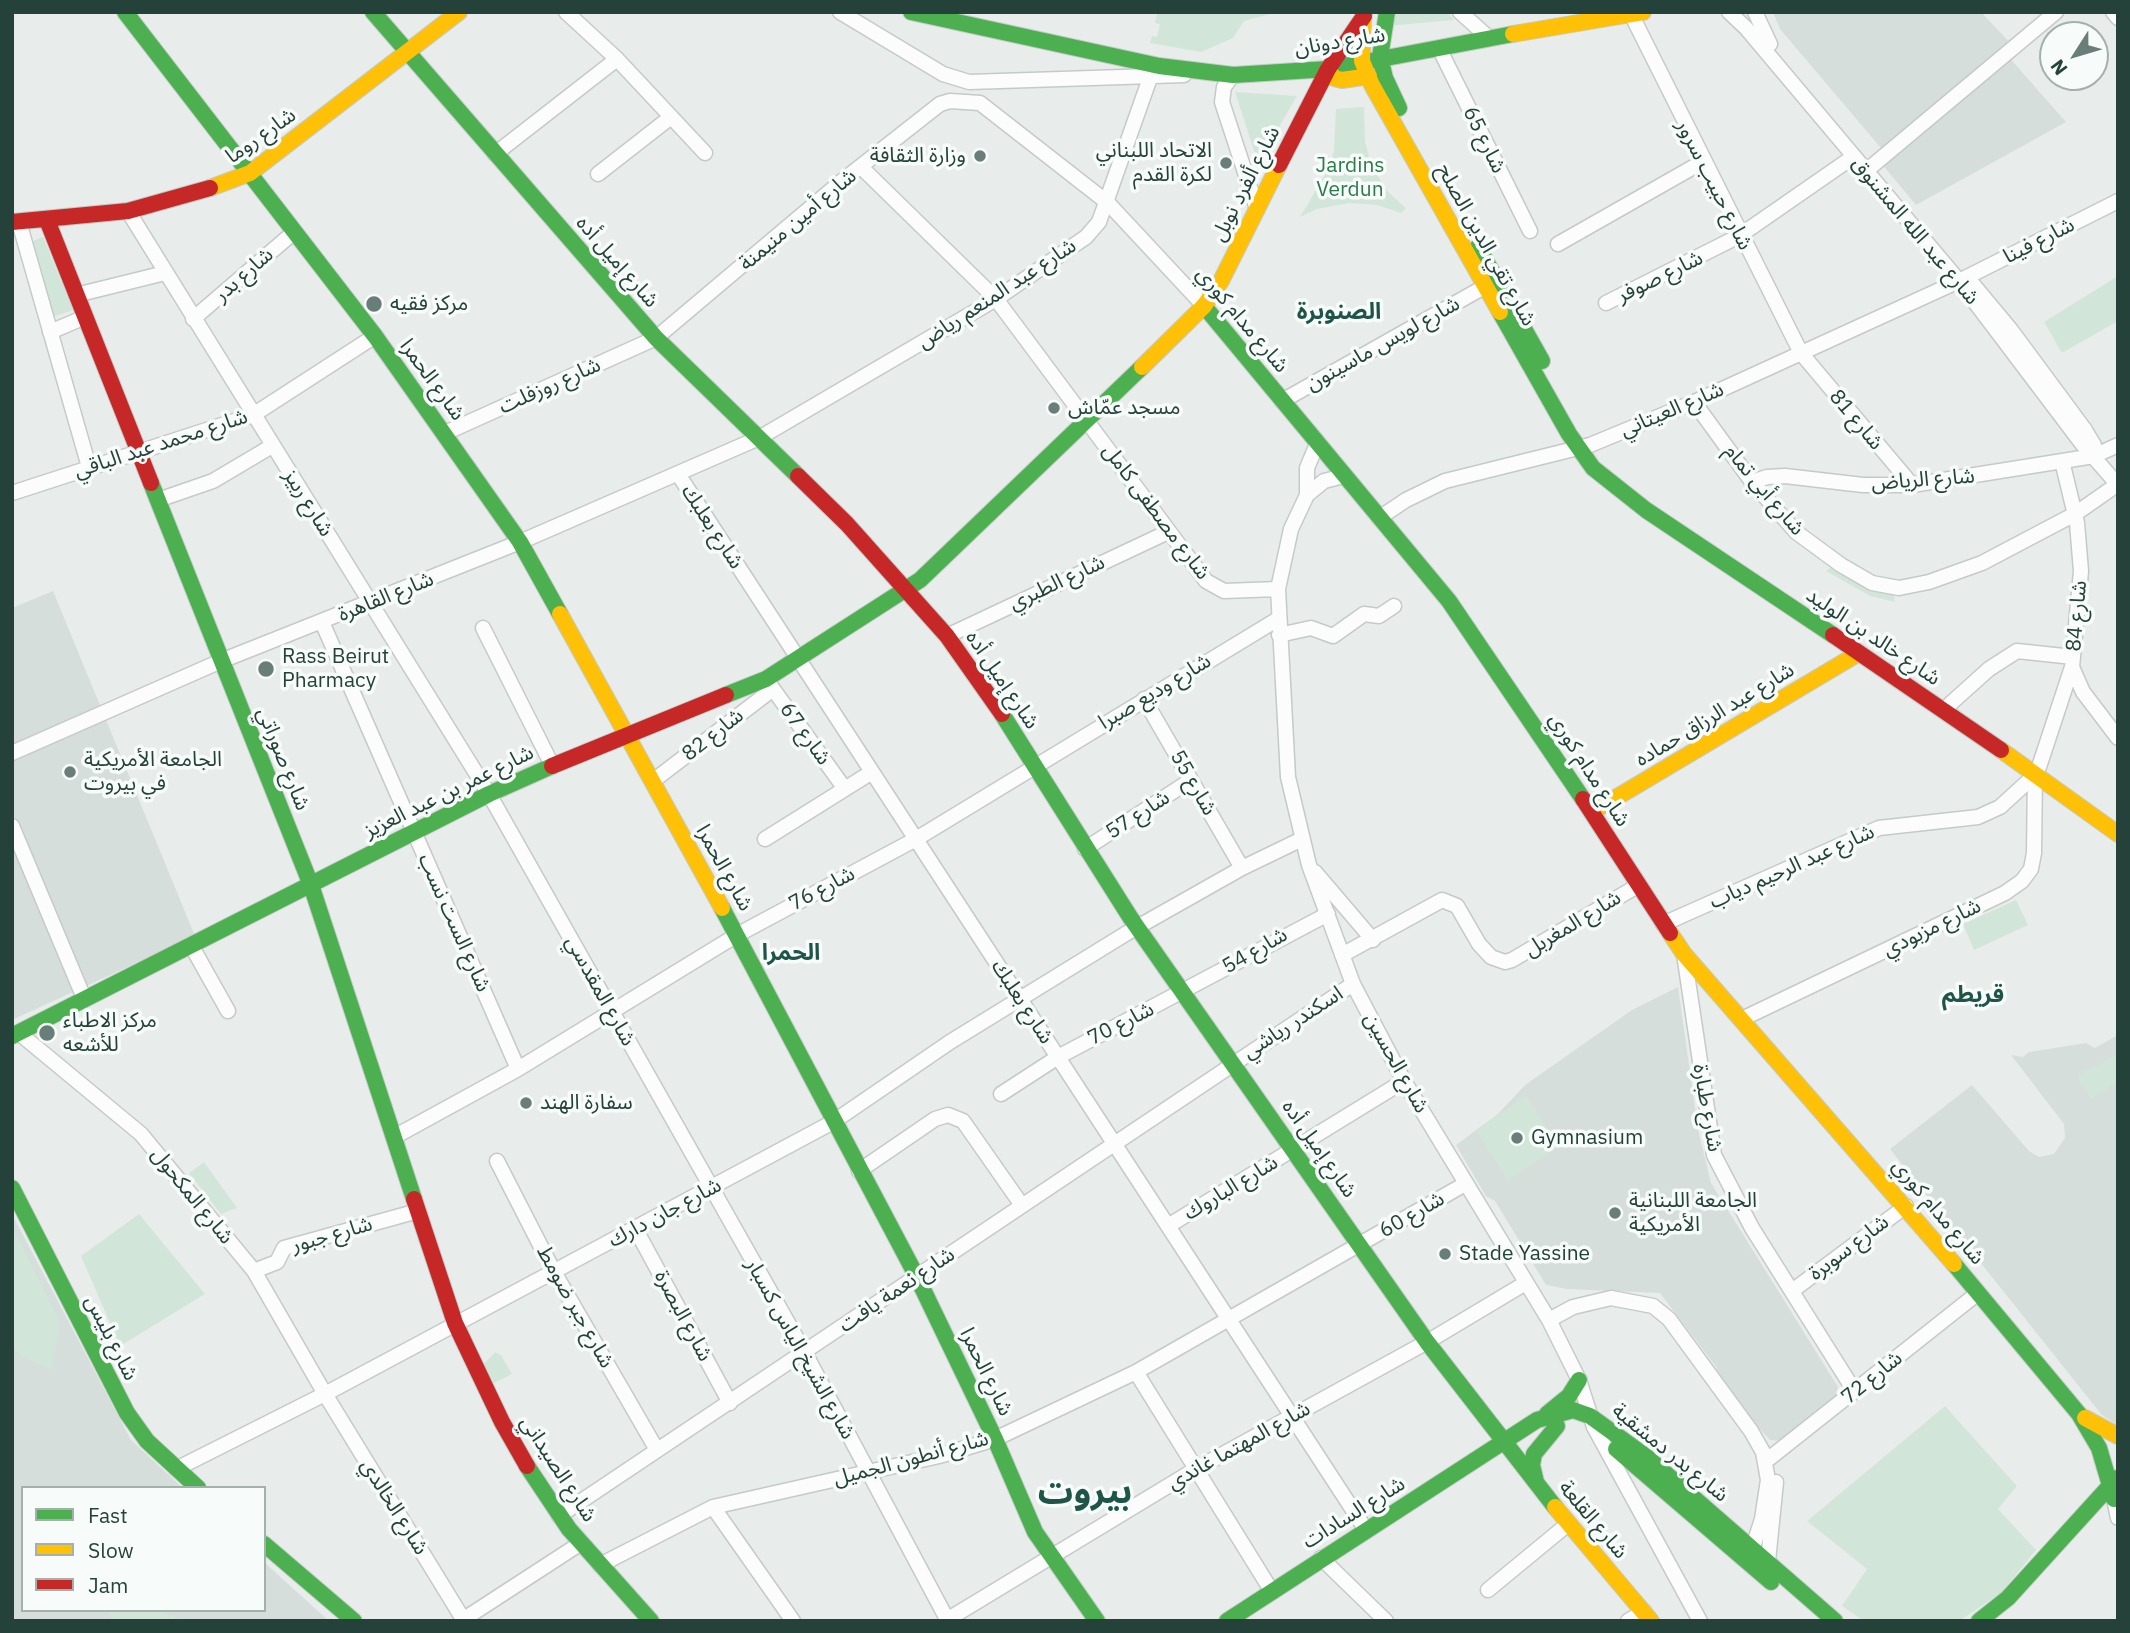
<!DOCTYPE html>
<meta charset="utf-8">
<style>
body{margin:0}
#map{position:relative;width:2130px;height:1633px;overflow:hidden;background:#e8edeb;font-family:"IBM Plex Sans",sans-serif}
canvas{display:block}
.frame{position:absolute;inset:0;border:14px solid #24423a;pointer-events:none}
.legend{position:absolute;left:21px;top:1486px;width:245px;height:126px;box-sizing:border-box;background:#f7fbf9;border:2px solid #a3b1ad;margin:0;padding:9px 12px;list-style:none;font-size:21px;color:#24423a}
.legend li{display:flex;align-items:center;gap:14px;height:35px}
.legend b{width:35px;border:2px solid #a3b1ad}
.north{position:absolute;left:2039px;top:21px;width:70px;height:70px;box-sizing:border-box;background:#f7fbf9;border:2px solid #a3b1ad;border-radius:50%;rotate:233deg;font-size:19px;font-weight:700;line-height:28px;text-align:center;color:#24423a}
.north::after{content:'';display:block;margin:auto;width:24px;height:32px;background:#697e78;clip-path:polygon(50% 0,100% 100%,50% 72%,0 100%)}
</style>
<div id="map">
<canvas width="2130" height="1633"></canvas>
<div class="frame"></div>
<ul class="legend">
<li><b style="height:9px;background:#4caf50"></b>Fast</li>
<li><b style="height:9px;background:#ffc107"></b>Slow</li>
<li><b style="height:9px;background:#c62828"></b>Jam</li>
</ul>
<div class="north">N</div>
</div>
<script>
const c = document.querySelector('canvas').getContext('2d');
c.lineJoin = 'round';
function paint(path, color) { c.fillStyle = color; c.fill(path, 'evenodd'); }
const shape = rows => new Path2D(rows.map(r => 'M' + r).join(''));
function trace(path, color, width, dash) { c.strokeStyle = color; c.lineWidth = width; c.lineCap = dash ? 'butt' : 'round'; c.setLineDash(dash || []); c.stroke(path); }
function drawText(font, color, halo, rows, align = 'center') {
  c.font = font + ' "IBM Plex Sans","Noto Sans Arabic",sans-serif'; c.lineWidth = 7; c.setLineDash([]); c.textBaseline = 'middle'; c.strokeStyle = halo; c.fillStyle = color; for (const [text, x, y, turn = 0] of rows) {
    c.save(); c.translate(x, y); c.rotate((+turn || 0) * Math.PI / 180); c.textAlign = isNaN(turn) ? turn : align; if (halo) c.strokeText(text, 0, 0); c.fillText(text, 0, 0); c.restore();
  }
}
paint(shape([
 [1773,12,1981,12,2014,47,2006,54,2066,122,1916,205,1881,163,1886,154,1780,29],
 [53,591,195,936,12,1020,12,608],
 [1678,987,1698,1129,1711,1183,1838,1387,1836,1398,1781,1441,1770,1440,1715,1380,1717,1368,1660,1293,1567,1289,1546,1285,1495,1201,1486,1196,1456,1145,1498,1114,1525,1085,1632,1010],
 [2118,1035,2118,1426,2101,1414,1890,1149,1972,1085,2029,1151,2039,1157,2054,1154,2065,1138,2064,1124,2011,1055,2023,1057,2029,1052,2086,1043,2095,1048],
 [12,1214,131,1440,183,1488,23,1488,23,1610,264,1610,264,1562,329,1621,12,1621]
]), '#d6dedb');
paint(shape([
 [1150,12,1278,12,1244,21,1233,38,1201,52,1150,43,1152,36,1157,37,1160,24,1155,23,1157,14],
 [1392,12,1448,12,1454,20,1388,26],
 [1235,92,1297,96,1258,163],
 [1364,107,1365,141,1371,165,1388,192,1406,208,1401,213,1377,205,1349,203,1317,209,1300,217,1329,168,1334,151,1336,109],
 [43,237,73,310,52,317,33,241],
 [2118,276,2118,321,2062,353,2044,322],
 [1841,560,1892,585,1895,602,1870,596,1826,571],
 [2016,900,2028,925,1974,950,1963,924],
 [2116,1055,2118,1082,2091,1099,2077,1076],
 [1526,1096,1559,1146,1508,1180,1476,1130],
 [204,1162,237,1208,221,1214,189,1173],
 [139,1214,205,1294,120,1346,81,1256],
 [12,1226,60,1323,51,1370,21,1356,12,1346],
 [495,1352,501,1355,512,1374,494,1383,483,1365],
 [1945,1406,2017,1486,1998,1509,2036,1550,2001,1593,1959,1621,1864,1621,1842,1606,1867,1569,1807,1521],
 [109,1610,160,1610,182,1621,112,1621]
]), '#d1e6d8');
const street = shape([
 [566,12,617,59,705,153],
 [840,12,943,74,969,82,1184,75],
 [1460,12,1489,38],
 [1729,12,1746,28,1959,281,2083,445,2118,485],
 [1755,12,1770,44],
 [2113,12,2118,18],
 [1631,14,1801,353,1912,485],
 [1439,48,1530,231],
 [1233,75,1224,87,1222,102,1257,209],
 [495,154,617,59],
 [1872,166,2056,12],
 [861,167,996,299,1206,581,1224,591,1278,589],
 [598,174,671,117],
 [128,211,489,794,805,1353,948,1621],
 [19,222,89,467],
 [1558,244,1704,161],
 [1971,282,2011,330,2085,430,2094,445,2094,456],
 [76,295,165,273],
 [1606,303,1739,236,1853,157],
 [193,319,294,232],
 [50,332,85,317],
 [1282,401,1484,287],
 [1694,402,1752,482,1796,532,1841,565,1872,583,1899,588,1929,582,1982,563,2075,514,2118,484],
 [445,433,656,338,842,181,940,104,950,101,980,103,1108,203,1204,306],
 [678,474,1366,1530],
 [1344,476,1324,481,1307,495,1291,529,1278,589,1288,777,1309,865,1353,984,1404,1081,1549,1320,1579,1380,1594,1427,1700,1621],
 [1752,482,1767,477,1785,476,1863,485,1912,485,2094,456,2118,445],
 [12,493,253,415,375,336],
 [1307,495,1307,468,1317,444],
 [158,500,213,481,272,446],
 [1379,518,1406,500,1445,481,1590,445,1694,402,1959,281,2118,201],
 [322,622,518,1069],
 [483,628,552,765],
 [1279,635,1311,628,1333,636,1364,614,1379,616,1394,606],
 [947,636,1168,532],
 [2072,667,2083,692,2118,738],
 [768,682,845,789],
 [1144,699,1242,868],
 [1950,704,1989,669,2017,651,2073,657],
 [12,753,221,661,520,542,759,438,996,299,1086,237,1099,222,1150,78],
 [2039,767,2072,667,2081,571,2077,523,2062,461],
 [653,781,773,689],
 [12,826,84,998],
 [765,839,872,772],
 [1085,849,1191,780],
 [1315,872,1373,940],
 [1663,924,1879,828,1978,817,2000,807,2035,775],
 [191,945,228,1011],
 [1684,954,1714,1155,1752,1228,1855,1392],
 [1342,955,1442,900,1457,906,1479,944,1491,957,1505,962,1512,960,1639,885],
 [1742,1019,2005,893,2022,881,2031,869,2034,853,2035,775],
 [19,1033,141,1134,254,1271,325,1394,463,1619],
 [1001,1094,1058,1057,1328,914],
 [394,1137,518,1069,737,935,916,839,1278,619],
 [497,1161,554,1272,657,1450],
 [859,1171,935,1119,948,1115,963,1121,1021,1204],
 [1168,1226,1404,1081],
 [635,1228,730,1403],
 [254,1271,277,1262,284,1248,418,1211],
 [1792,1291,1906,1206],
 [1549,1320,1573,1307,1611,1298,1653,1306,1669,1319,1751,1431,1763,1452,1768,1480,1762,1519,1753,1547],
 [1136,1372,1271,1590],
 [1766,1461,1978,1293],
 [176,1469,325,1394,833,1122,950,1042,1127,933,1242,868,1302,839],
 [2114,1499,2118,1518],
 [713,1507,793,1621],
 [559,1516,1353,984],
 [1321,1558,1386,1621],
 [1768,1561,1776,1482],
 [600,1565,713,1507,939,1456,995,1439,1136,1372,1465,1184],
 [1488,1590,1568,1524],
 [461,1621,581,1543],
 [945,1621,1196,1469,1427,1342,1524,1284],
 [1628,1621,1644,1611]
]);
const fast = shape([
 [125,12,375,336,520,542,560,614],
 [373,12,656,338,798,476],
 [911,12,1159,66,1233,75,1328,69,1513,34],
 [1387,12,1380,57,1385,78,1399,108],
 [1478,247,1542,361],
 [1204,306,1449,601,1583,799],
 [1500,312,1569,434,1593,468,1646,510,1833,635],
 [151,483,311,885,414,1199],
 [726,695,766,679,920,580,1142,367],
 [1002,714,1130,917,1427,1342,1555,1507],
 [722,908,917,1277,995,1439,1035,1532,1097,1621],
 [12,1036,489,794,552,766],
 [12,1188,127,1413,147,1441,198,1488],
 [1954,1264,2079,1414,2099,1448,2114,1499],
 [1547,1414,1569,1396,1579,1380],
 [1616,1449,1771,1582],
 [527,1466,569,1529,651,1621],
 [1536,1482,1532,1465,1534,1454,1557,1426],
 [264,1544,354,1621],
 [1227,1621,1537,1420,1573,1410,1590,1416,1648,1458,1835,1621],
 [1979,1621,2008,1598,2117,1478]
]);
const slow = shape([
 [1363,19,1362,61,1372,85,1500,312],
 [1513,34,1643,12],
 [1328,69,1334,78,1342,80,1369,76],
 [210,188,250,173,459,12],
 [1142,367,1204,306,1221,281,1279,165],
 [560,614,722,908],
 [2001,750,2118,834],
 [1592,812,1859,653],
 [1670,933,1684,954,1954,1264],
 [2085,1418,2118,1436],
 [1555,1507,1651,1621]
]);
const jam = shape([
 [1279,165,1328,69,1364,16],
 [47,220,151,483],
 [12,222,128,211,210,188],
 [798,476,847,524,947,636,1002,714],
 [1833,635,2001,750],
 [552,766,726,695],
 [1583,799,1670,933],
 [414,1199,455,1323,502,1422,527,1466]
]);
trace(street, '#c5cac8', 17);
trace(fast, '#c3cbc8', 18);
trace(slow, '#c3cbc8', 18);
trace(jam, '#c3cbc8', 18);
trace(street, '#fcfcfc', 14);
trace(fast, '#4caf50', 16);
trace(slow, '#ffc107', 16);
trace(jam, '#c62828', 16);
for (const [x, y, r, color] of [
 [980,156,7,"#697e78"],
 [1226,163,7,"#697e78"],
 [374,304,9,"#697e78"],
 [1054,408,7,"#697e78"],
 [266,669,9,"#697e78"],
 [70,772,7,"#697e78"],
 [47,1033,9,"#697e78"],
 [526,1103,7,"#697e78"],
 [1517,1138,7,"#697e78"],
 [1615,1213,7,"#697e78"],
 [1445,1254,7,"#697e78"]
]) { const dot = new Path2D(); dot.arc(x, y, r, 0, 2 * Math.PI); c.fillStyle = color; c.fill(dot); trace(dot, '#f7fbf9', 2.5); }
drawText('21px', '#24423a', '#f7fbf9', [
 ["شارع دونان",1340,42,-9],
 ["شارع روما",261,136,-35],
 ["شارع 65",1484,140,64],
 ["شارع ألفرد نوبل",1246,184,-63],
 ["شارع حبيب سرور",1714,185,63],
 ["شارع أمين منيمنة",798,220,-40],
 ["شارع عبد الله المشنوق",1915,231,50],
 ["شارع فينا",2039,241,-27],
 ["شارع تقي الدين الصلح",1486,245,61],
 ["شارع إميل أده",617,262,49],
 ["شارع بدر",244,275,-41],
 ["شارع صوفر",1660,277,-26],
 ["شارع عبد المنعم رياض",997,294,-33],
 ["شارع مدام كوري",1242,320,50],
 ["شارع لويس ماسينون",1383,344,-29],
 ["شارع الحمرا",432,380,54],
 ["شارع روزفلت",550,386,-24],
 ["شارع العيتاني",1672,410,-23],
 ["شارع 81",1856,420,50],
 ["شارع محمد عبد الباقي",161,444,-18],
 ["شارع الرياض",1923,480,-4],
 ["شارع أبي تمام",1764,490,50],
 ["شارع ربيز",308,503,58],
 ["شارع مصطفى كامل",1156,512,53],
 ["شارع بعلبك",712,527,57],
 ["شارع الطبري",1057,583,-25],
 ["شارع القاهرة",386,597,-22],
 ["شارع 84",2077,616,-85],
 ["شارع خالد بن الوليد",1873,637,34],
 ["شارع إميل أده",1002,680,56],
 ["شارع وديع صبرا",1155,692,-31],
 ["شارع عبد الرزاق حماده",1715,715,-31],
 ["شارع 67",805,734,54],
 ["شارع 82",713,735,-38],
 ["شارع صوراتي",283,759,68],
 ["شارع مدام كوري",1589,770,57],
 ["شارع 55",1193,783,60],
 ["شارع عمر بن عبد العزيز",449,792,-26],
 ["شارع 57",1138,815,-33],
 ["شارع عبد الرحيم دياب",1792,867,-24],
 ["شارع الحمرا",724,868,61],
 ["شارع 76",822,889,-28],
 ["شارع الست نسب",454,923,66],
 ["شارع المغربل",1573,924,-31],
 ["شارع مزبودي",1932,928,-26],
 ["شارع 54",1255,951,-30],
 ["شارع المقدسي",600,991,61],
 ["شارع بعلبك",1022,1002,57],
 ["اسكندر رياشي",1293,1023,-33],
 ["شارع 70",1121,1024,-27],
 ["شارع الحسين",1396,1063,61],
 ["شارع طبارة",1707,1108,80],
 ["شارع إميل أده",1319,1149,55],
 ["شارع الباروك",1231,1188,-31],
 ["شارع المكحول",192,1196,51],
 ["شارع مدام كوري",1938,1212,50],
 ["شارع جان دارك",665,1213,-28],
 ["شارع 60",1412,1215,-30],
 ["شارع جبور",332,1235,-16],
 ["شارع سوبرة",1849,1248,-37],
 ["شارع نعمة يافت",897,1290,-34],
 ["شارع جبر ضومط",575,1307,61],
 ["شارع البصرة",683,1316,62],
 ["شارع بليس",111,1338,63],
 ["شارع الشيخ الياس كسبار",800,1349,61],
 ["شارع الحمرا",986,1372,64],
 ["شارع 72",1872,1378,-39],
 ["شارع المهتما غاندي",1239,1446,-29],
 ["شارع بدر دمشقية",1670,1453,39],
 ["شارع أنطون الجميل",911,1459,-15],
 ["شارع الصيداني",558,1469,57],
 ["شارع الخالدي",394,1507,58],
 ["شارع السادات",1354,1513,-32],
 ["شارع القلعة",1593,1520,50]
]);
drawText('21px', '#24423a', '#f7fbf9', [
 ["الاتحاد اللبناني",1212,151,"right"],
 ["لكرة القدم",1212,175,"right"],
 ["وزارة الثقافة",966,156,"right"],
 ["مركز فقيه",390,304],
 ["مسجد عمّاش",1068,408],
 ["Rass Beirut",282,657],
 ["Pharmacy",282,681],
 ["الجامعة الأمريكية",84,760],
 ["في بيروت",84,784],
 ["مركز الاطباء",63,1021],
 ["للأشعه",63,1045],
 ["سفارة الهند",540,1103],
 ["Gymnasium",1531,1138],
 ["الجامعة اللبنانية",1629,1201],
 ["الأمريكية",1629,1225],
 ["Stade Yassine",1459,1254]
], 'left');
drawText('21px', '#2d7a4b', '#f7fbf9', [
 ["Jardins",1350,166],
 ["Verdun",1350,190]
]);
drawText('bold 23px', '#1f5548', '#f7fbf9', [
 ["الصنوبرة",1339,312],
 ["الحمرا",791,953],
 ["قريطم",1973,995]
]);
drawText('bold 35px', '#1f5548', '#f7fbf9', [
 ["بيروت",1085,1493]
]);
</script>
